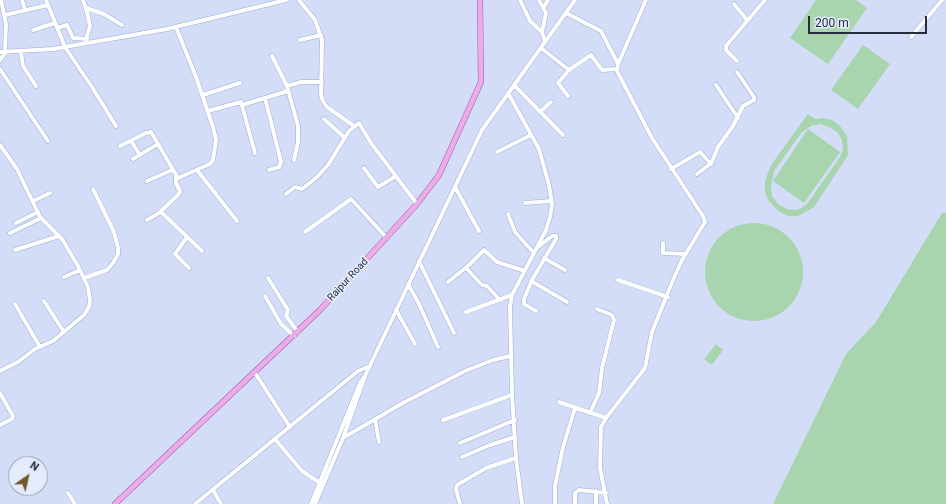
<!DOCTYPE html>
<style>
body{margin:0}
#map{position:relative;width:946px;height:504px;overflow:hidden;background:#d3ddf7;font-family:Roboto,sans-serif}
canvas{display:block}
.north{position:absolute;left:8px;top:456px;width:40px;height:40px;box-sizing:border-box;background:#e3ebfc;border:1px solid #979fb0;border-radius:50%;rotate:34deg;font-size:11px;font-weight:700;line-height:16px;text-align:center;color:#262c3d}
.north::after{content:'';display:block;margin:auto;width:14px;height:18px;background:#6e5a29;clip-path:polygon(50% 0,100% 100%,50% 72%,0 100%)}
.scale{position:absolute;left:808px;top:16px;width:119px;height:18px;box-sizing:border-box;border:2px solid #262c3d;border-top:0;padding-left:5px;font-size:12px;line-height:14px;white-space:nowrap;color:#262c3d;-webkit-text-stroke:3px #e3ebfc;paint-order:stroke}
</style>
<div id="map">
<canvas width="946" height="504"></canvas>
<div class="north">N</div>
<div class="scale">200 m</div>
</div>
<script>
const c = document.querySelector('canvas').getContext('2d');
c.lineJoin = 'round';
function paint(path, color) { c.fillStyle = color; c.fill(path, 'evenodd'); }
const shape = rows => new Path2D(rows.map(r => 'M' + r).join(''));
function trace(path, color, width, dash) { c.strokeStyle = color; c.lineWidth = width; c.lineCap = dash ? 'butt' : 'round'; c.setLineDash(dash || []); c.stroke(path); }
function drawText(font, color, halo, rows, align = 'center') {
  c.font = font + ' Roboto,sans-serif'; c.lineWidth = 4; c.setLineDash([]); c.textBaseline = 'middle'; c.strokeStyle = halo; c.fillStyle = color; for (const [text, x, y, turn = 0] of rows) {
    c.save(); c.translate(x, y); c.rotate((+turn || 0) * Math.PI / 180); c.textAlign = isNaN(turn) ? turn : align; if (halo) c.strokeText(text, 0, 0); c.fillText(text, 0, 0); c.restore();
  }
}
paint(shape([
 [816,0,856,0,867,8,828,64,790,38],
 [863,45,890,64,858,109,831,90],
 [808,114,815,119,823,118,832,120,840,126,847,136,848,155,814,207,798,216,788,216,777,210,768,200,765,191,765,181,771,165],
 [820,124,829,127,837,132,842,140,843,149,840,157,807,204,798,210,787,209,778,204,772,196,771,187,774,171,802,132,811,126],
 [808,129,840,152,804,203,773,181],
 [942,213,946,213,946,504,773,504,846,354,876,322],
 '705 272a49 49 0 1 1 98 0a49 49 0 1 1-98 0Z',
 [716,344,723,350,712,365,704,359]
]), '#a8d5ad');
const minor = shape([
 [22,0,25,10],
 [46,0,65,47,92,87,116,126],
 [83,0,87,12,90,26,85,43],
 [299,0,315,20,322,40,321,95,323,101,327,107,354,126],
 [520,0,530,21,542,32],
 [539,0,546,13,542,32,545,42],
 [734,4,747,20],
 [544,7,548,0],
 [86,8,104,14,122,25],
 [566,13,601,31,618,64],
 [5,15,48,5],
 [57,28,67,25,73,38,87,39],
 [33,30,55,23],
 [911,37,942,0],
 [300,40,321,35],
 [541,48,569,70,591,55,602,70,617,69],
 [0,52,53,49,167,29,286,0],
 [21,52,23,66,36,86],
 [272,56,287,86,301,82,322,82],
 [0,60,5,53,6,24,1,0],
 [737,61,726,50,726,46,765,0],
 [0,69,48,141],
 [514,85,563,135],
 [716,85,738,118],
 [287,86,298,126,298,142,294,160],
 [508,93,539,149,549,185,552,204,550,217,546,230,512,295,510,307,512,395,516,458,522,504],
 [203,95,240,83],
 [568,96,558,83,569,70],
 [265,98,281,162,279,167,269,170],
 [242,105,288,91],
 [208,111,241,102,255,153],
 [541,111,551,102],
 [324,119,345,138],
 [131,141,140,155],
 [0,145,17,169,40,217,62,239,78,266,88,287,90,301,89,307,84,315,53,341,35,349,18,362,0,371],
 [120,146,146,133,151,132,178,178,210,164,213,160,216,140,213,127,196,77,176,27],
 [497,152,531,135],
 [133,159,158,144],
 [364,168,378,187,396,176],
 [671,169,700,152,711,164,718,147,733,126,743,106,754,100,754,97,737,72],
 [197,170,237,221],
 [697,174,710,164],
 [147,181,172,170],
 [455,187,479,231],
 [286,194,295,187,302,189,317,177,328,165,349,131,359,123,371,143,417,204],
 [33,201,50,193],
 [525,203,551,201],
 [161,212,202,251],
 [508,214,515,232,534,253],
 [147,220,159,213,178,195,180,191,176,183,176,177],
 [16,223,38,212],
 [305,232,351,199,387,238],
 [10,233,41,218],
 [187,237,175,254,189,268],
 [663,243,663,253,686,254],
 [15,250,59,236],
 [544,258,565,270],
 [419,261,454,333],
 [466,268,482,285,487,286,500,300],
 [64,277,80,270],
 [84,278,107,270,113,263,118,254,118,248,114,232,93,189],
 [268,278,288,310,286,316,298,332],
 [618,280,668,297],
 [531,281,567,302],
 [448,282,469,265,484,250,497,262,525,271],
 [408,284,419,304,438,347],
 [265,296,281,324,294,336],
 [44,301,64,332],
 [15,304,40,347],
 [396,310,415,344],
 [536,311,524,304,524,299,532,280,556,239,556,236,552,236,538,247],
 [466,312,512,295],
 [255,373,290,427],
 [0,393,13,416,12,419,0,425],
 [559,402,606,418],
 [590,413,599,393,602,368,614,320,612,315,597,309],
 [375,419,379,442],
 [443,420,512,395],
 [343,438,401,404,465,371,493,360,510,356],
 [275,439,302,471,320,483],
 [460,443,515,420],
 [462,457,490,445,515,437],
 [213,490,221,504],
 [68,493,75,504],
 [195,504,358,371,370,366],
 [311,504,360,383,365,376],
 [315,504,343,438,365,376,482,130,575,0],
 [460,504,456,489,457,485,486,468,516,458],
 [555,504,555,486,563,447,575,408],
 [575,504,575,493,579,490,606,493],
 [596,504,596,491],
 [607,504,600,468,601,427,606,418,645,368,652,332,673,280,682,260,705,222,703,216,652,138,617,71,618,64,646,0]
]);
const major = shape([
 [115,504,320,310,417,204,439,175,481,82,480,0]
]);
trace(minor, '#9cacd5', 5);
trace(major, '#9e5ca4', 6);
trace(minor, '#fff', 4);
trace(major, '#ebadea', 5);
drawText('10px', '#262c3d', '#e3ebfc', [
 ["Raipur Road",348,280,-47]
]);
</script>
